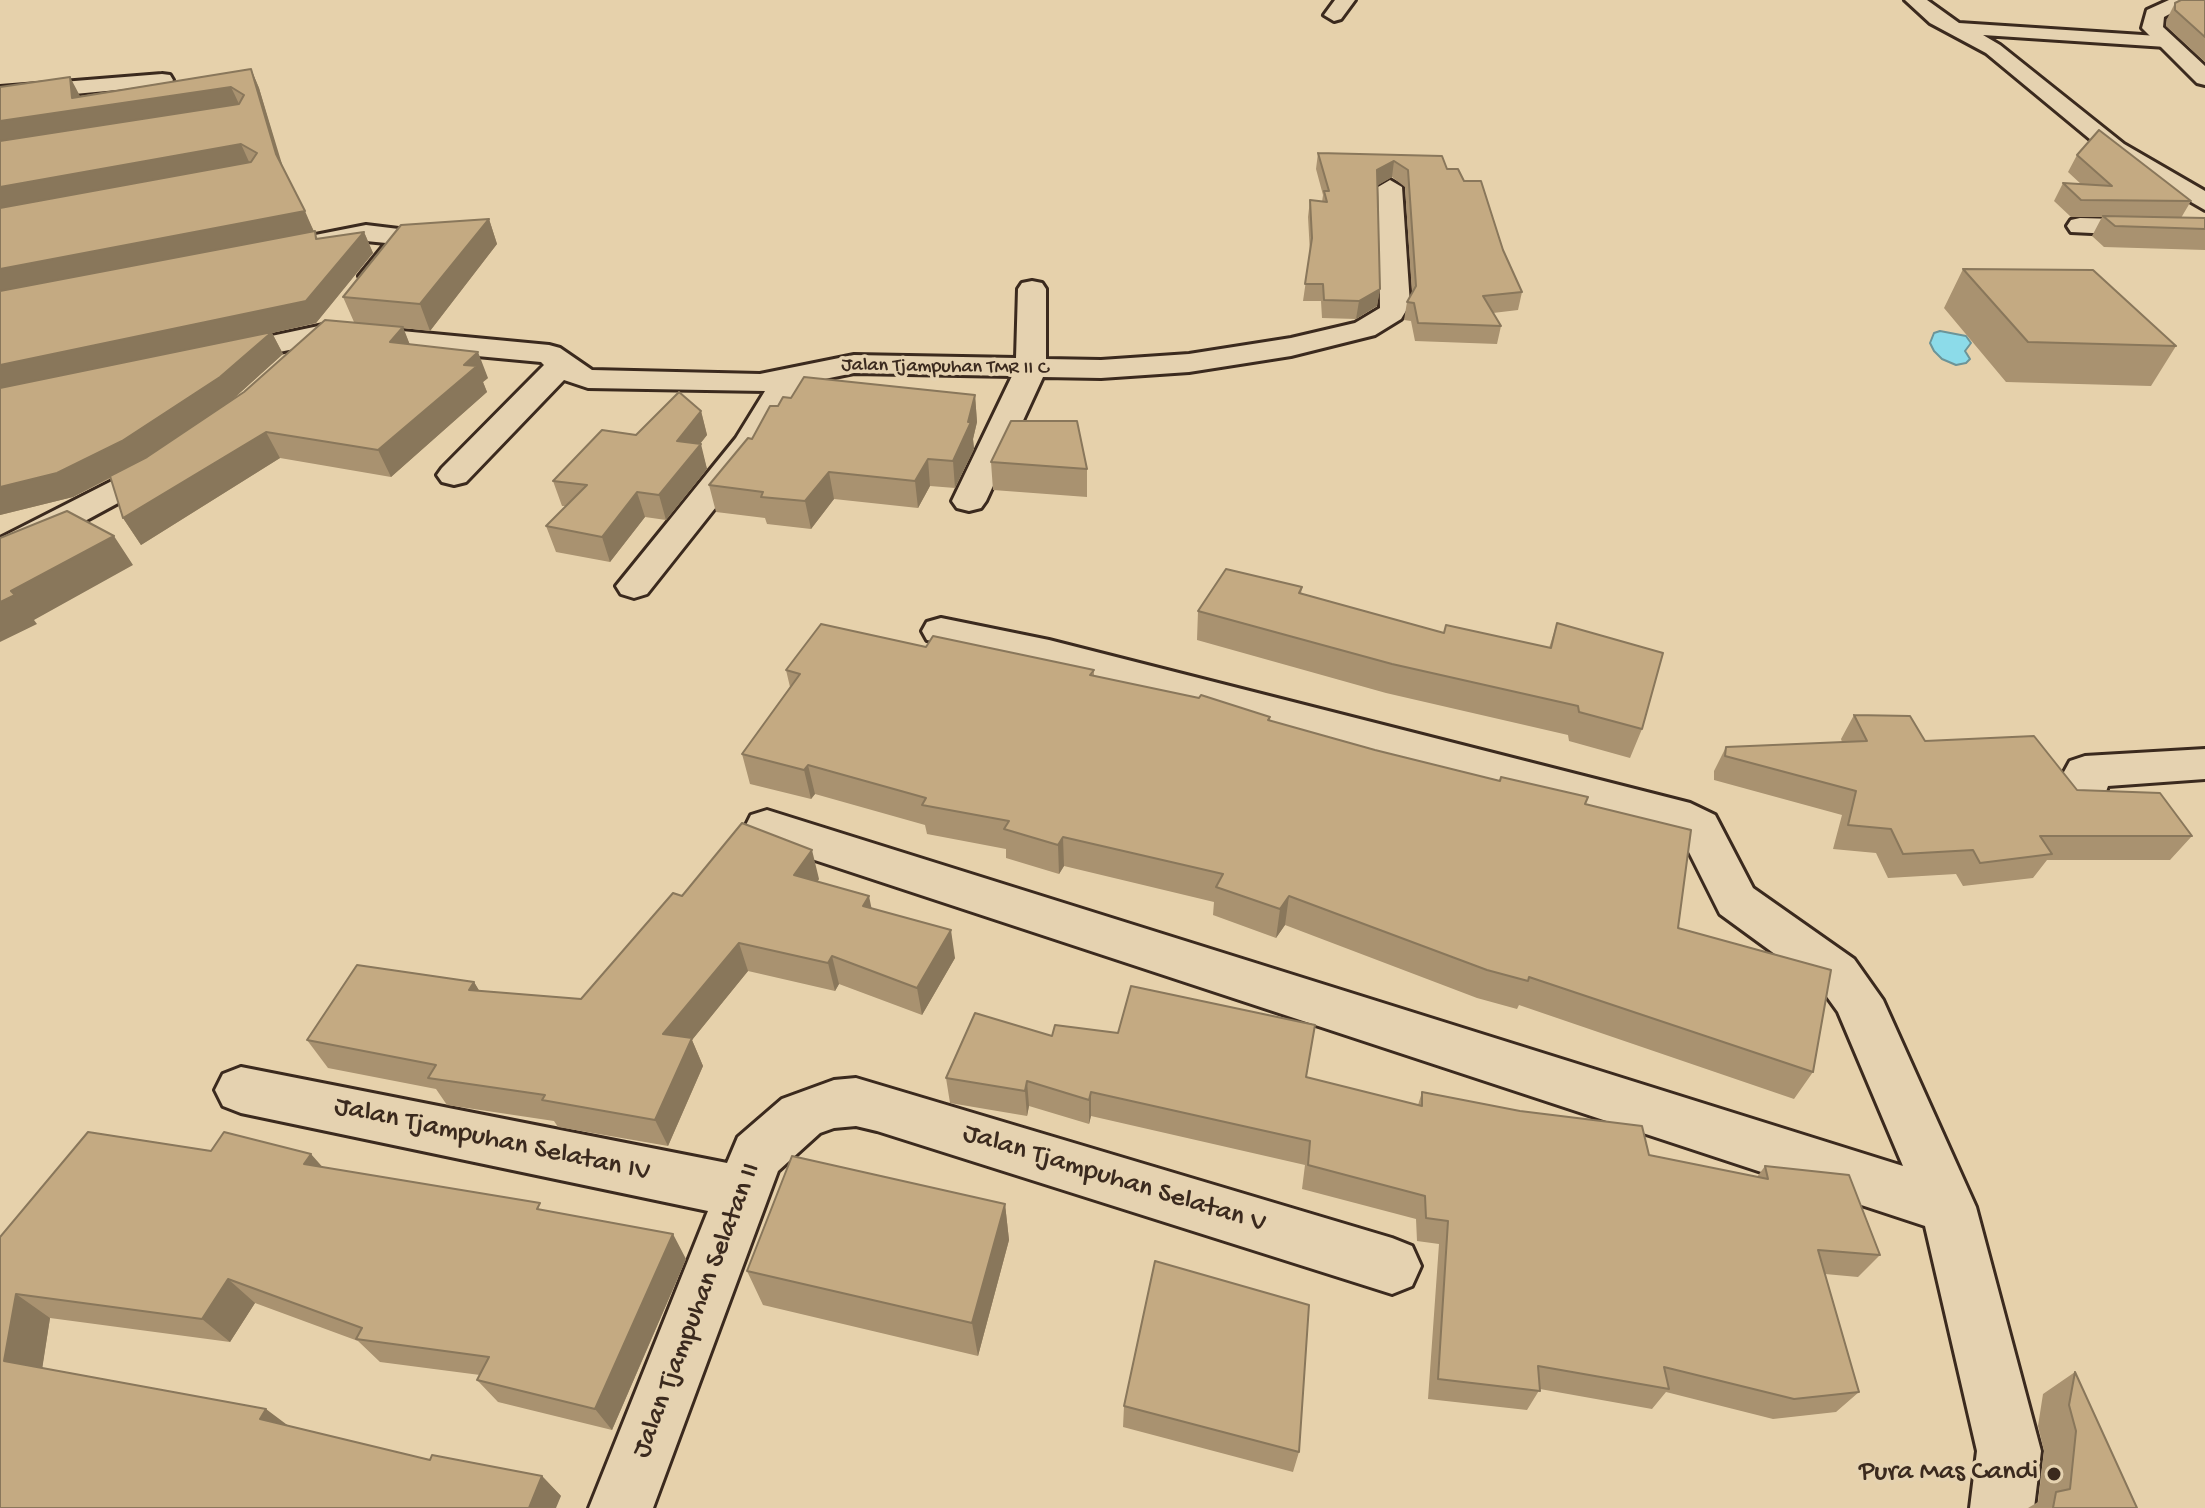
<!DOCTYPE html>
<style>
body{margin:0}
canvas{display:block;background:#e6d1ab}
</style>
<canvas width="2205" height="1508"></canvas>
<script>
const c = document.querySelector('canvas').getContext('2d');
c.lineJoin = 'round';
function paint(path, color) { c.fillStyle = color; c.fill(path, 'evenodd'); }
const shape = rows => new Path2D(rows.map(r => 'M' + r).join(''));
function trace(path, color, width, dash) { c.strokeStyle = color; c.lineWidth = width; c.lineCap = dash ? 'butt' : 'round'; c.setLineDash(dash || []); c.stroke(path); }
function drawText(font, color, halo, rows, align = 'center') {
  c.font = font + ' "Gochi Hand",sans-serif'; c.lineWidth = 7; c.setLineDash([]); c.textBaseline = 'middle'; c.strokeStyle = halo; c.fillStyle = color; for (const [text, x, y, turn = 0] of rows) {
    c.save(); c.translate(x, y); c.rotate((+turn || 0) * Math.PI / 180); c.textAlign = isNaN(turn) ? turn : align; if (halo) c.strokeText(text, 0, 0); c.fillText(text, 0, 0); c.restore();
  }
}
const water = shape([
 [1940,331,1966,336,1971,343,1965,351,1970,359,1966,363,1956,365,1942,359,1934,351,1930,343,1934,333,1940,331]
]);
paint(water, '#8cdbe9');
trace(water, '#6c9498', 2);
const minor = shape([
 [1335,0,1355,0,1341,19,1334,21,1324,15,1335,0],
 [1905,0,1927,0,1959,23,2173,37,2176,41,2173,45,2166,47,1983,35,2000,45,2124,144,2205,191,2205,210,2108,154,1986,53,1930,23,1905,0],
 [162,74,170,75,173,80,170,85,0,101,0,87,162,74],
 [1390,180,1402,187,1410,304,1401,319,1375,335,1291,356,1189,372,1101,378,1043,377,986,501,981,508,969,511,957,508,952,501,1012,376,854,373,800,384,762,449,647,594,634,598,621,594,616,586,736,438,765,391,588,388,564,380,466,482,454,485,442,482,437,475,442,468,544,365,541,362,328,342,221,364,210,361,206,355,210,349,328,324,549,345,560,348,592,370,760,374,854,355,1016,358,1018,289,1022,283,1032,281,1042,283,1046,289,1046,359,1101,360,1189,354,1291,338,1355,323,1380,308,1378,187,1390,180],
 [2080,218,2154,220,2167,228,2154,236,2071,232,2067,226,2071,220,2080,218],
 [366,225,407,230,414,242,383,282,363,282,359,276,386,243,366,241,309,252,300,250,296,244,300,238,366,225],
 [165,454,177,457,182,464,177,471,13,560,0,563,0,538,165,454],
 [941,618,1049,640,1690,803,1715,815,1753,888,1854,959,1883,1000,1976,1207,2041,1451,2034,1508,1970,1508,1977,1451,1925,1226,751,839,745,827,751,815,767,810,1903,1166,1838,1012,1820,987,1720,914,1682,838,1676,833,1049,666,927,640,922,631,927,622,941,618],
 [2205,749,2205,779,2108,786,2102,803,2087,808,2072,803,2065,792,2064,772,2070,761,2085,756,2205,749],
 [241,1067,727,1163,738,1137,782,1099,834,1080,856,1078,1392,1238,1412,1246,1421,1266,1412,1286,1392,1294,877,1131,856,1126,834,1128,820,1133,778,1171,653,1508,589,1508,708,1211,241,1113,223,1106,215,1090,223,1074,241,1067]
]);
const tertiary = shape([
 [2169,0,2196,0,2164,17,2163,27,2205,66,2205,85,2197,83,2142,28,2147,10,2169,0]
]);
trace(minor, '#3b2a1e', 6);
trace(tertiary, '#3b2a1e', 6);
paint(minor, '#e5d2b0');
paint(tertiary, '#e5d2b0');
paint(shape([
 [2205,0,2205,62,2166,26,2167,19,2175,3],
 [251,69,259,88,282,168,318,239,364,232,373,253,316,323,272,333,283,354,232,400,354,322,343,297,489,219,497,244,430,331,403,328,410,345,488,378,483,382,487,392,391,477,280,458,141,545,123,518,111,478,73,497,0,515,0,87,80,96],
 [1318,153,1442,156,1447,169,1464,181,1503,250,1522,292,1518,310,1493,313,1501,326,1497,344,1415,341,1411,321,1404,320,1407,302,1412,293,1405,187,1392,177,1378,185,1380,289,1377,306,1356,319,1322,318,1321,301,1303,301,1310,253,1308,217,1310,200,1322,202,1323,195,1316,169],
 [2077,155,2191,201,2181,218,2205,218,2205,250,2104,247,2092,236,2102,217,2071,217,2054,201,2063,183,2082,185,2068,172],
 [1963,269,2176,346,2151,386,2006,382,1944,308],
 [975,395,977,422,973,439,974,449,955,488,930,486,918,508,834,499,811,529,767,524,765,518,716,512,709,485,752,439,778,406,791,398],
 [701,411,707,435,700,444,707,469,666,520,645,517,610,562,556,552,546,526,566,506,562,506,553,481,636,435],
 [991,462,1087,469,1087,497,993,490],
 [1302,587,1301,594,1444,633,1549,648,1557,623,1642,729,1630,758,1569,741,1568,735,1386,693,1197,640,1198,611],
 [926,647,1094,670,1094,676,1270,717,1270,721,1375,750,1585,804,1678,928,1813,1072,1794,1099,1519,1005,1517,1009,1477,998,1285,925,1276,938,1213,915,1214,902,1064,866,1059,874,1006,858,1006,849,927,834,925,825,815,794,811,799,750,784,742,754,790,687,786,670],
 [1854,715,1925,741,2077,790,2192,836,2170,860,2047,860,2033,878,1963,886,1956,874,1888,878,1876,853,1833,849,1842,815,1714,780,1714,771,1726,747,1842,742,1841,739],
 [819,879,817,882,872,908,955,958,922,1015,839,984,835,991,748,971,692,1040,703,1066,668,1146,558,1127,554,1121,447,1105,436,1089,328,1068,307,1040,474,982,479,991,581,999,682,896],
 [1052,1036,1306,1077,1418,1105,1422,1092,1649,1155,1757,1177,1765,1166,1880,1255,1858,1277,1825,1274,1859,1392,1836,1412,1773,1419,1666,1392,1652,1409,1540,1389,1527,1410,1428,1399,1439,1244,1417,1241,1416,1219,1302,1189,1305,1165,1091,1116,1089,1124,1029,1106,1027,1116,950,1103,946,1078],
 [322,1167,544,1210,686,1259,612,1430,498,1402,477,1380,480,1375,380,1362,358,1341,255,1303,230,1342,50,1318,42,1368,430,1460,542,1476,561,1496,0,1508,0,1237],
 [1005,1204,1009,1240,978,1356,763,1305,747,1271],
 [2075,1372,2137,1508,2028,1508,2038,1502,2044,1451,2038,1426,2043,1394],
 [1124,1406,1299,1452,1293,1472,1123,1427]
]), '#a99270');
paint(shape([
 [251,69,259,88,285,174,276,154],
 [70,77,80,96,231,87,240,106,0,143,0,121,72,98],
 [241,144,250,164,0,210,0,187],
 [1394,161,1392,177,1375,187,1377,170],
 [305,211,314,232,0,293,0,269],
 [489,219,497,244,430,331,420,304],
 [364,232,373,253,316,323,272,333,283,354,232,400,136,464,73,497,0,515,0,365],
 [1380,289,1377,306,1356,319,1359,301],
 [403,327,413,353,390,342],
 [478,352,488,378,483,382,487,392,391,477,378,450],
 [975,395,977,422,973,439,974,449,955,488,953,461,968,422],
 [701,411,707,435,688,459,701,444,707,469,666,520,659,495,677,441],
 [266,432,280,458,141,545,123,518],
 [928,459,930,486,918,508,915,481],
 [829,472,834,499,811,529,805,501],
 [637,492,645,517,610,562,602,537],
 [114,536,133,565,34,620,37,624,0,642,0,602,11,591],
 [808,765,815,794,811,799,804,770],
 [1063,837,1064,866,1059,874,1058,845],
 [812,850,819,879,802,904,794,875],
 [869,896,875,925,863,906],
 [1289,896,1285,925,1276,938,1280,909],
 [951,930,955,958,922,1015,917,988],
 [739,943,748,971,692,1040,703,1066,668,1146,655,1120,663,1034],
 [832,956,839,984,835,991,828,963],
 [474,982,491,1010,469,990],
 [1027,1081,1029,1106,1027,1116,1025,1091],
 [1091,1092,1091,1116,1089,1124,1089,1100],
 [311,1154,334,1180,304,1164],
 [1005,1204,1009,1240,978,1356,972,1323],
 [673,1234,686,1259,612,1430,595,1409],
 [228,1279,255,1303,230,1342,202,1319],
 [16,1294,50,1318,40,1383,4,1361],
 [266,1409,294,1430,260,1419],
 [542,1476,561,1496,556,1508,529,1508]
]), '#89775b');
const building = shape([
 [2181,0,2205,0,2205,37,2175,10,2175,3,2181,0],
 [251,69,276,154,305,211,0,269,0,208,251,162,257,153,241,144,0,187,0,141,239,104,244,95,231,87,0,121,0,87,70,77,72,98,251,69],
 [2099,130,2191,201,2081,200,2063,183,2112,186,2077,155,2099,130],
 [1318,153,1442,156,1447,169,1458,169,1464,181,1481,181,1503,250,1522,292,1483,296,1501,326,1418,323,1414,303,1407,302,1416,286,1408,170,1394,161,1377,170,1380,289,1359,301,1324,300,1323,284,1305,284,1312,238,1310,200,1327,202,1324,191,1329,191,1318,153],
 [2103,216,2205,218,2205,229,2115,226,2103,216],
 [489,219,420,304,343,297,401,225,489,219],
 [315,231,316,239,364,232,306,301,0,365,0,291,315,231],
 [1963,269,2093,270,2176,346,2028,342,1963,269],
 [325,320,403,327,390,342,478,352,464,365,477,366,378,450,266,432,123,518,110,476,147,457,244,392,325,320],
 [272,332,220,377,122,441,57,473,0,487,0,388,272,332],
 [804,377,975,395,968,422,971,422,953,461,928,459,915,481,829,472,805,501,761,497,763,492,709,485,748,438,752,439,770,406,778,406,783,397,791,398,804,377],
 [679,392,701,411,677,441,701,444,659,495,637,492,602,537,546,526,587,485,553,481,602,430,636,435,679,392],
 [1011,421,1077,421,1087,469,991,462,1011,421],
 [67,511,114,536,11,591,15,595,0,602,0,538,67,511],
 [1226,569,1302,587,1299,593,1444,633,1446,625,1551,648,1557,623,1663,653,1642,729,1579,712,1578,706,1392,664,1198,611,1226,569],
 [821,624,926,647,933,636,1094,670,1090,675,1199,698,1201,695,1270,717,1268,720,1375,750,1500,781,1501,777,1588,797,1585,804,1691,830,1678,928,1831,970,1813,1072,1529,977,1528,981,1487,970,1289,896,1280,909,1216,887,1223,874,1063,837,1058,845,1004,829,1009,821,922,805,926,798,808,765,804,770,742,754,800,674,786,670,821,624],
 [1854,715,1910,716,1925,741,2034,736,2077,790,2160,793,2192,836,2040,836,2052,854,1980,863,1973,850,1903,854,1891,829,1848,825,1856,791,1725,756,1726,747,1867,741,1854,715],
 [742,823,812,850,794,875,869,896,863,906,951,930,917,988,832,956,828,963,739,943,663,1034,692,1038,655,1120,542,1100,545,1095,428,1078,436,1065,307,1040,357,965,474,982,469,990,581,999,673,893,682,896,742,823],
 [1131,986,1315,1025,1306,1077,1422,1106,1422,1092,1520,1111,1642,1126,1649,1155,1768,1179,1765,1166,1849,1175,1880,1255,1818,1250,1859,1392,1794,1399,1664,1367,1669,1389,1538,1366,1540,1391,1438,1379,1448,1221,1426,1218,1425,1196,1308,1165,1310,1141,1091,1092,1089,1100,1027,1081,1025,1091,946,1078,975,1013,1052,1036,1055,1025,1118,1033,1131,986],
 [88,1132,211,1151,224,1132,311,1154,304,1164,540,1203,537,1209,673,1234,595,1409,477,1380,489,1357,356,1339,362,1328,228,1279,202,1319,16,1294,4,1361,266,1409,260,1419,430,1460,432,1455,542,1476,529,1508,0,1508,0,1237,88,1132],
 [792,1156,1005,1204,972,1323,747,1271,792,1156],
 [1155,1261,1309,1305,1299,1452,1124,1406,1155,1261],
 [2075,1372,2137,1508,2053,1508,2056,1492,2070,1489,2076,1431,2069,1405,2075,1372]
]);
paint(building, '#c4aa82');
trace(building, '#89775b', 2);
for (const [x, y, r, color] of [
 [2054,1474,8,"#3b2a1e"]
]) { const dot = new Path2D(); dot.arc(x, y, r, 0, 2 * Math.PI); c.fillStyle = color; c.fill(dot); trace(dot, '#e5d2b0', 3); }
drawText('20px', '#3b2a1e', '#e5d2b0', [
 ["Jalan Tjampuhan TMR II C",945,368,1]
]);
drawText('28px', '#3b2a1e', '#e5d2b0', [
 ["Jalan Tjampuhan Selatan IV",492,1141,12],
 ["Jalan Tjampuhan Selatan V",1114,1180,17],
 ["Jalan Tjampuhan Selatan II",698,1311,-69]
]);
drawText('28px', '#3b2a1e', '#e5d2b0', [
 ["Pura Mas Candi",2038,1474]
], 'right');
</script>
